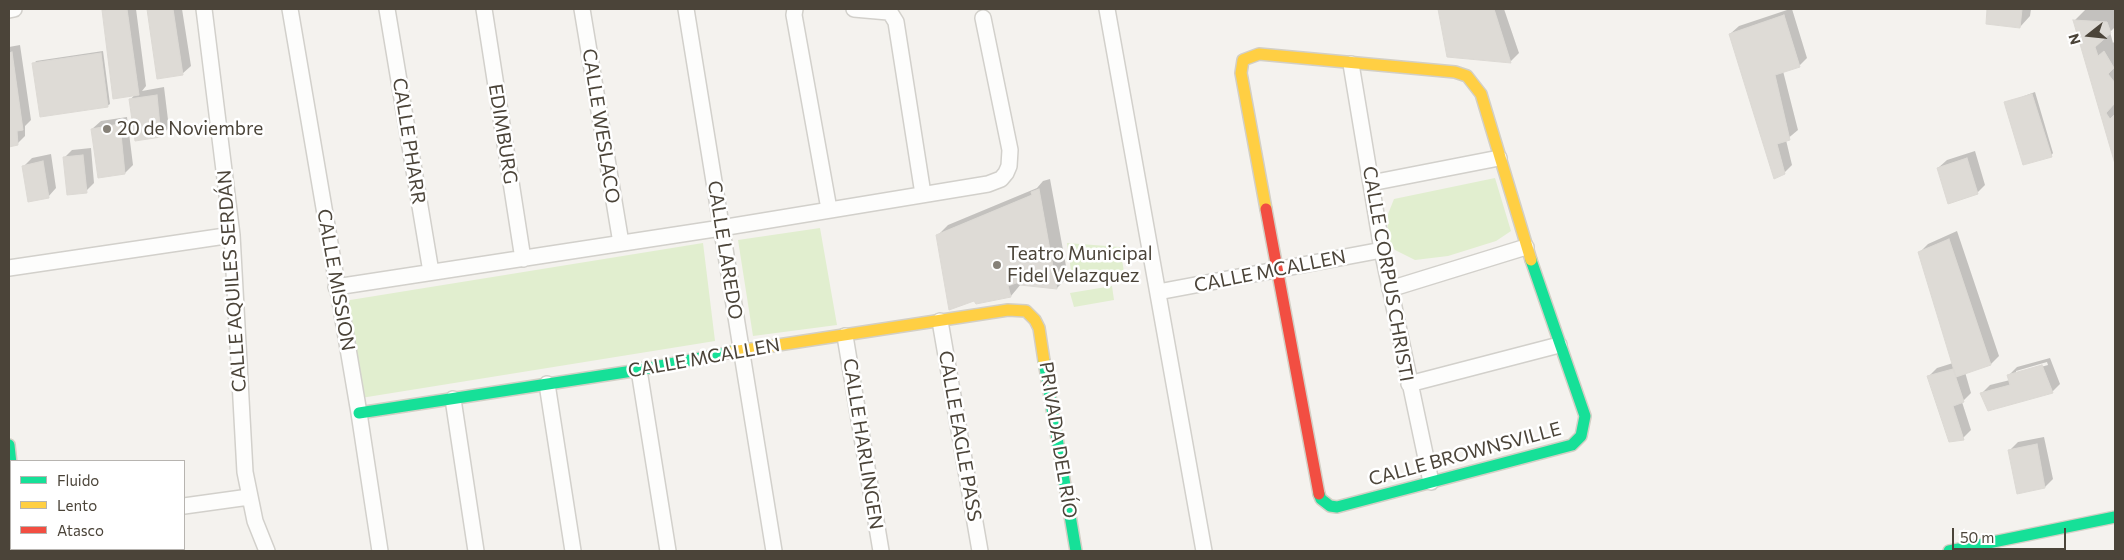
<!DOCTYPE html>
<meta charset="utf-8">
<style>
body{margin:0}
#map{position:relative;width:2124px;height:560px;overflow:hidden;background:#f4f2ee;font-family:Commissioner,sans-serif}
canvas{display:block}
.frame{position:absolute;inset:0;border:10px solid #4b4439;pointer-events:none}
.legend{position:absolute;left:10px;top:460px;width:175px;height:90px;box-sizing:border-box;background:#fff;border:1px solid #b7b4b0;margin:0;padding:6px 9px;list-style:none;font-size:15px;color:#4b4439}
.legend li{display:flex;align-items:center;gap:10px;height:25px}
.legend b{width:25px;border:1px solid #b7b4b0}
.north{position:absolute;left:2064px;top:10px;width:50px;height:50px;-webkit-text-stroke:4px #fff;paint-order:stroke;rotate:254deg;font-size:14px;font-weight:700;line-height:20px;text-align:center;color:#4b4439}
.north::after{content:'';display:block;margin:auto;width:18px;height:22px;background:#4b4439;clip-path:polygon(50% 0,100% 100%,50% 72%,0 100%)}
.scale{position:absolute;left:1952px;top:528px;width:114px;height:22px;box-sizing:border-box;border:2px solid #4b4439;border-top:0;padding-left:6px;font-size:15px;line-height:18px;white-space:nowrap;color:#4b4439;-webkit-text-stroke:4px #fff;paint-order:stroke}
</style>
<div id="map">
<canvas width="2124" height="560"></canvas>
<div class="frame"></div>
<ul class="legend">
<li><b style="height:6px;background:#16e098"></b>Fluido</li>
<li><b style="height:6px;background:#ffcf43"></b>Lento</li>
<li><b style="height:6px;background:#f24e42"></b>Atasco</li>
</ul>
<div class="north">N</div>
<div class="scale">50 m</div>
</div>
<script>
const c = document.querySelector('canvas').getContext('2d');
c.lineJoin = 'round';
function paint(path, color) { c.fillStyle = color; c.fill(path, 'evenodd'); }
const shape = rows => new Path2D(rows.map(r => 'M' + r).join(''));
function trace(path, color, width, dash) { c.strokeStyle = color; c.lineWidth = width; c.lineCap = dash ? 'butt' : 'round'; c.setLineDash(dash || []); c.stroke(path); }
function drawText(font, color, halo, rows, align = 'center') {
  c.font = font + ' Commissioner,sans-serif'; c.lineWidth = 5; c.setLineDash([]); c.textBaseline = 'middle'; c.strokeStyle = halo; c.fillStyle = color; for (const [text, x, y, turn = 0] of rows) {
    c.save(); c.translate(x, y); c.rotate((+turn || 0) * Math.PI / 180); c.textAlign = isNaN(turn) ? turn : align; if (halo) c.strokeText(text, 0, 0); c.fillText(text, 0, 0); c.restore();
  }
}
paint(shape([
 [1495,178,1511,231,1496,241,1448,256,1415,260,1395,250,1387,240,1388,214,1394,199],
 [820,228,837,325,753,336,738,240],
 [703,243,715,341,361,398,344,301],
 [1067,243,1120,247,1124,272,1073,284],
 [1112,286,1114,300,1074,307,1070,293]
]), '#e1eecf');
paint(shape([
 [105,9,136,9,146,86,142,91,164,87,169,128,160,136,131,99,135,94,103,11],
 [149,9,182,9,191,66,182,74,158,78],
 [1440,9,1504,9,1519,53,1511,61,1448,56],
 [1790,9,1792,9,1807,58,1799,66,1783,71,1798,130,1786,140,1792,165,1784,173,1730,34,1739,26],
 [1989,9,2031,9,2030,16,2020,27,1987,23],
 [2086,9,2115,9,2115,27,2110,32,2113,43,2115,41,2115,159,2075,20],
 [20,45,31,120,25,126,25,136,17,144,9,145,9,47],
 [103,51,110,104,107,106,34,64,36,61],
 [2035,92,2053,153,2051,156,2005,103],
 [127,117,133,165,125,173,92,129,101,121],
 [91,148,94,183,86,191,64,158,72,150],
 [1975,151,1985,185,1977,193,1938,168,1947,160],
 [51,154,56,188,48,197,24,166,32,158],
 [1050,179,1068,277,1057,288,1021,284,1011,296,937,236,948,225,1037,188,1043,181],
 [1957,231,1999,356,1991,364,1965,372,1971,393,1962,402,1971,430,1963,438,1929,376,1937,368,1953,363,1920,252,1928,244],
 [2050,358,2060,384,2052,392,1982,393,1990,385,2010,380,2009,375,2017,367],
 [2047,362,2048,365,2016,374,2016,371],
 [2044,437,2053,479,2045,487,2010,450,2018,442]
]), '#0003');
const building = shape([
 [110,9,127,9,139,95,113,99,102,10,110,9],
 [147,9,173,9,183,75,157,79,147,9],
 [1438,9,1494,9,1511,63,1447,57,1438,9],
 [1987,9,2022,9,2020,28,1986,24,1987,9],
 [1784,15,1800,67,1775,75,1790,140,1777,144,1785,174,1774,179,1729,34,1784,15],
 [2073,20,2107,22,2111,33,2095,47,2098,56,2104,51,2114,68,2108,74,2115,83,2115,103,2106,113,2110,119,2115,114,2115,164,2073,20],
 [12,52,23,130,17,131,18,145,9,147,9,53,12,52],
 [101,53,108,107,40,117,32,63,101,53],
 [2032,94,2052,157,2023,165,2004,102,2032,94],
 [157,95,161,137,135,141,129,99,157,95],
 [120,124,125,174,98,178,91,129,120,124],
 [83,155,87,193,67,195,63,157,83,155],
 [1967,158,1978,194,1948,204,1937,168,1967,158],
 [43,161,49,198,28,202,22,166,43,161],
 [1039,189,1057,289,1020,285,1019,282,1008,286,1011,297,976,304,974,301,949,310,936,235,1032,195,1031,192,1039,189],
 [1949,239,1991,365,1956,377,1918,252,1949,239],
 [2042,365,2053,393,1988,411,1980,393,2010,385,2007,375,2042,365],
 [1953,369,1964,402,1953,406,1964,440,1949,442,1927,376,1953,369],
 [2037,444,2045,488,2017,494,2008,450,2037,444]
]);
paint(building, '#dedbd6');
trace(building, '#dcd9d4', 1);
const street = shape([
 [204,9,232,235,245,472,255,521,267,551],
 [290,9,359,413,380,551],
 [387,9,431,272],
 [484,9,523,259],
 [582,9,621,243],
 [686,9,774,551],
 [795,9,794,15,829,209],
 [854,9,888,12,891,14,896,22,923,194],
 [1107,9,1204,551],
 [9,10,14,9],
 [1351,64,1382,250,1431,482],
 [1371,183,1499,158],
 [9,268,232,235],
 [336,287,721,228,988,184,1001,179,1006,173,1009,166,1010,150,983,18],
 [1390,289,1526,247],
 [1158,292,1382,250],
 [940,321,980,551],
 [845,336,881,551],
 [639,370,668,551],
 [547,384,573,551],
 [1409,384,1559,345],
 [453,399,476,551],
 [184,506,249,497],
 [9,528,11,528]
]);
const fast = shape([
 [1044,361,1076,551],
 [359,413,639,370,732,352],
 [9,445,11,464],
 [1319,494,1321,499,1330,506,1337,507,1572,445,1581,436,1585,416,1531,260],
 [1949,551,2115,517]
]);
const slow = shape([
 [1259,54,1455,72,1467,76,1481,94,1531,260],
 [1259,54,1243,60,1241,73,1266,209],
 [732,352,1008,310,1026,311,1035,320,1039,328,1044,361],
 [22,549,22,551]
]);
const jam = shape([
 [1266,209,1319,494]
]);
trace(street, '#d2d0cb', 18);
trace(fast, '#d3cfc5', 14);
trace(slow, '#d3cfc5', 14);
trace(jam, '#d3cfc5', 14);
trace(street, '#fdfdfc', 15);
trace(fast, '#16e098', 11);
trace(slow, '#ffcf43', 11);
trace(jam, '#f24e42', 11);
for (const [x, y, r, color] of [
 [107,129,5,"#868178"],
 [997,265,5,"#868178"]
]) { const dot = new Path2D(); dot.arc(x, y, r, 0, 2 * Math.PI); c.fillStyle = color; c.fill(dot); trace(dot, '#fff', 2); }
drawText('19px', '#4b4439', '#fff', [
 ["CALLE WESLACO",601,126,81],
 ["EDIMBURG",503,134,81],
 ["CALLE PHARR",409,141,81],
 ["CALLE LAREDO",725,250,81],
 ["CALLE MCALLEN",1270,271,-11],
 ["CALLE CORPUS CHRISTI",1388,274,80],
 ["CALLE MISSION",336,280,80],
 ["CALLE AQUILES SERDÁN",232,281,-94],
 ["CALLE MCALLEN",704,358,-10],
 ["CALLE EAGLE PASS",960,436,80],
 ["PRIVADA DEL RÍO",1058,440,81],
 ["CALLE HARLINGEN",863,444,81],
 ["CALLE BROWNSVILLE",1465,454,-15]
]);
drawText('19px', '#4b4439', '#fff', [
 ["20 de Noviembre",117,129],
 ["Teatro Municipal",1007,254],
 ["Fidel Velazquez",1007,276]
], 'left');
</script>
